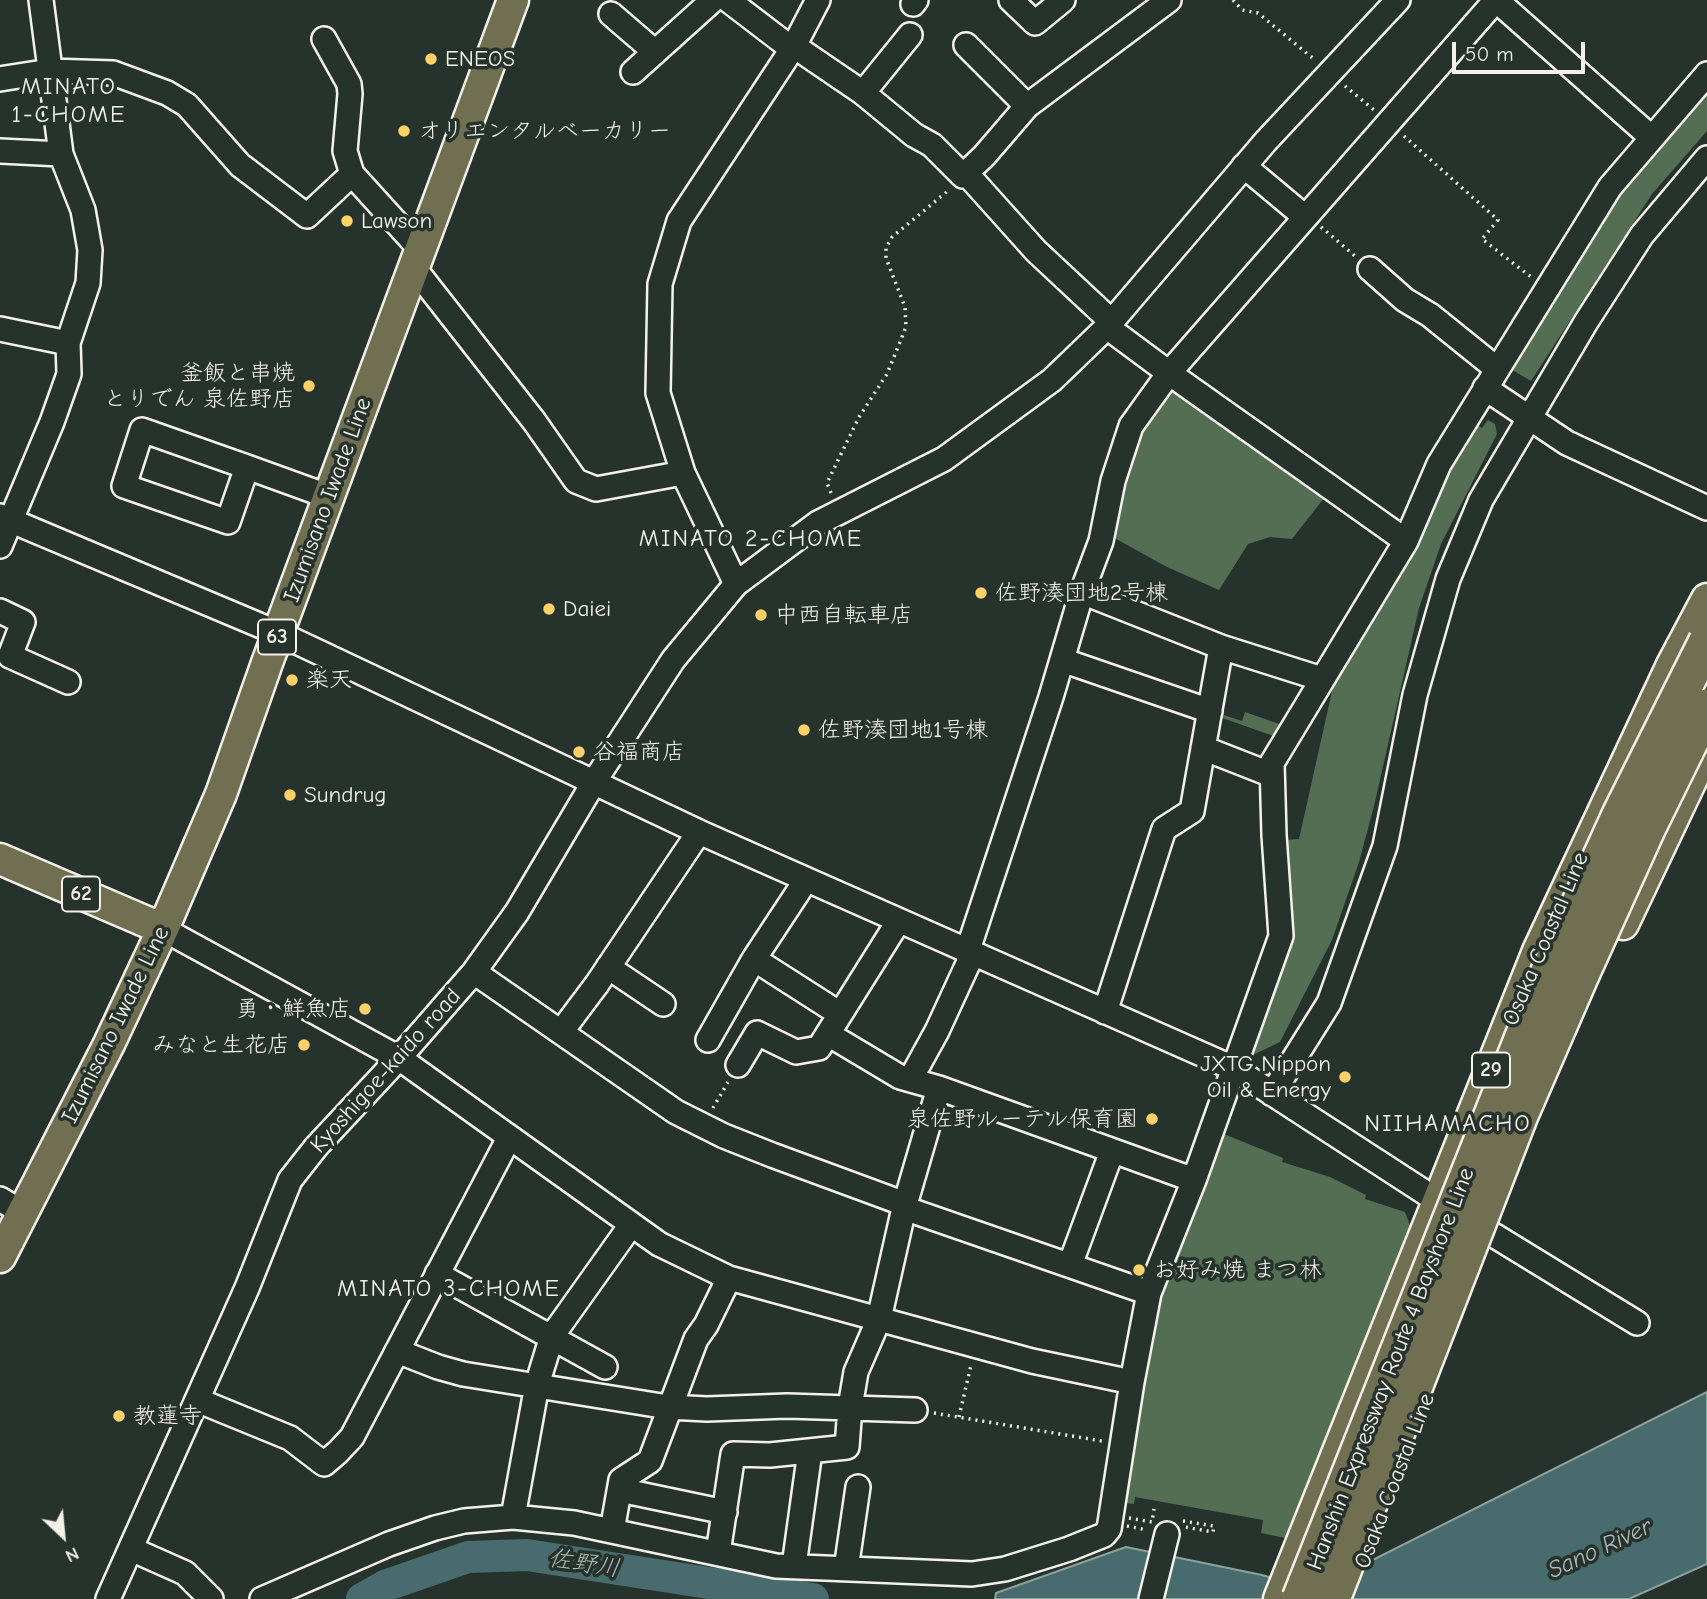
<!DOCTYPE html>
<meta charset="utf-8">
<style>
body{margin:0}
#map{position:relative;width:1707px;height:1599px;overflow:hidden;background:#26332d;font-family:"Comic Neue",sans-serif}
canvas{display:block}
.north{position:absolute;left:28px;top:1501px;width:70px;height:70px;-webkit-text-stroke:5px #26332d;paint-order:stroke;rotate:154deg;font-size:19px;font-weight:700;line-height:28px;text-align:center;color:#f4f1e8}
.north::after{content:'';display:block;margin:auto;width:24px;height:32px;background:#f4f1e8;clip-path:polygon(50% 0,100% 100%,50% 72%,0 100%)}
.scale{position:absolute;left:1452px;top:42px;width:133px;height:32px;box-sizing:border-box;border:4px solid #f4f1e8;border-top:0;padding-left:9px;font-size:21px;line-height:24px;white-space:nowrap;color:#f4f1e8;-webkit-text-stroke:5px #26332d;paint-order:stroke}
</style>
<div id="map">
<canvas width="1707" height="1599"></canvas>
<div class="north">N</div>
<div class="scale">50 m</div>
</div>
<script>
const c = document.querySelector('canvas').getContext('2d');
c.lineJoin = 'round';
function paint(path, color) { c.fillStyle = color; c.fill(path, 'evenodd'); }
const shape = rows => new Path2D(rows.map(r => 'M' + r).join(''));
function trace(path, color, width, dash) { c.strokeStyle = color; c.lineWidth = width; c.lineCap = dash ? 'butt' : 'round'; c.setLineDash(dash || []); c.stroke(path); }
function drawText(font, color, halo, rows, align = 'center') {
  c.font = font + ' "Comic Neue","Klee One",sans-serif'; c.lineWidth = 7; c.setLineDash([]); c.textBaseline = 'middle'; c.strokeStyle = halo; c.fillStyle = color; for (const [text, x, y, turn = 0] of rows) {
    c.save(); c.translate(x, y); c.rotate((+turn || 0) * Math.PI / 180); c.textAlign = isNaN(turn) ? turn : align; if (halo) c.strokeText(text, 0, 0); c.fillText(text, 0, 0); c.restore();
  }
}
paint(shape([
 [1707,92,1707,131,1652,194,1531,381,1509,368,1621,191,1661,142],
 [1165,391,1175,391,1324,498,1292,539,1270,537,1248,544,1219,590,1167,567,1109,535,1135,437],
 [1488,420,1495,424,1497,434,1441,544,1419,608,1374,806,1359,862,1332,940,1280,1042,1253,1055,1246,1053,1286,938,1283,840,1299,839,1335,678,1423,533,1444,474,1473,422,1482,428],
 [1214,712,1242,721,1245,712,1285,726,1279,738,1214,715],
 [1219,1132,1283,1158,1282,1162,1330,1177,1366,1195,1365,1199,1405,1212,1413,1233,1295,1540,1261,1533,1263,1520,1135,1497,1134,1504,1125,1503,1151,1310]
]), '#546e54');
const water = shape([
 [1707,1392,1707,1564,1629,1599,995,1599,996,1593,1126,1547,1262,1575,1313,1590,1707,1392]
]);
paint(water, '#486c6d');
trace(water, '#8da19e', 2);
trace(shape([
 [362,1599,387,1585,468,1557,527,1555,813,1599]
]), '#486c6d', 32);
const minor = shape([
 [728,0,792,49],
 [1011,0,1035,23,1063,0],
 [1496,0,1652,138],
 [913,4,916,0],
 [611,14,655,52],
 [324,39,349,84,350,94,345,151,352,174,421,250],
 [966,45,1027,106],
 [794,46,863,93,914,135,932,145,963,176,984,156,1027,106,1169,0],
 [633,72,713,0],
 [0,79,50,71,113,73,167,93,187,105,240,165,307,216,352,174],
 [863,93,910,35],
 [0,151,61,154],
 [1244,166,1305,217],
 [966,173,1036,251,1112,322],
 [414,268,534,421,576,481,596,489,683,473],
 [1370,269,1405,300,1430,315,1497,369],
 [1107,327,1169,373,1406,541],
 [0,329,68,343],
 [1485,388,1567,443,1707,508],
 [247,467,228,522,124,486,142,430,247,467,330,497],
 [0,516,278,633,699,832,1233,1068,1438,1201,1637,1323],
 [0,546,52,422,69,374,68,343,88,283,90,250,83,210,61,154,41,0],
 [736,584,683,473,658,393,660,284,679,221,794,46,818,0],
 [1082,592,1221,647,1322,679],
 [0,611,23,622,10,656,68,682],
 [1062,660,1210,711],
 [1203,748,1272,775],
 [806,880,754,959,840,1014],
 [163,929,399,1058,659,1244,729,1278,1032,1361,1132,1382],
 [967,953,1051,697,1082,592,1101,541,1113,481,1131,426,1169,373,1496,0],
 [608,967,663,1004],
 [474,972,676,1112,724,1136,772,1155,905,1204],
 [1105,1012,1164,829,1192,811,1221,647],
 [561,1032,597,984,699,832],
 [828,1034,900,1077,939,1088,1194,1180],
 [708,1040,754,959],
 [738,1065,757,1033,796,1052,819,1048,898,922],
 [910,1080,937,1031,972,955],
 [1272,1094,1329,1003,1385,846,1415,695,1448,579,1481,500,1586,322,1642,235,1707,158],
 [0,1199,23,1213],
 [904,1208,1149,1293],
 [1070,1265,1112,1151],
 [437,1274,605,1367],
 [397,1351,438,1367,463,1374,668,1407,707,1409,787,1406,915,1410],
 [197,1400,290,1438,324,1464,338,1452,352,1437,509,1138],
 [620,1490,725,1512],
 [513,1517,537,1385,552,1336,631,1225],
 [612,1531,621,1480,650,1461,696,1339,706,1325,729,1278],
 [131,1549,185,1573,211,1599],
 [718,1553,733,1454,770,1455,847,1447,850,1407,856,1372,879,1319,904,1208,939,1088],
 [794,1566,810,1451],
 [846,1569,858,1487],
 [108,1599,247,1288,290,1180,316,1147,399,1058,474,972,517,912,594,782,673,660,736,584,818,523,944,459,1052,380,1107,327,1266,141,1398,0],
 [262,1599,389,1544,435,1528,464,1521,513,1517,574,1523,776,1566,972,1574,1005,1569,1069,1549,1104,1535,1109,1529,1132,1382,1149,1293,1194,1180,1281,936,1274,835,1272,763,1406,541,1439,464,1610,187,1707,74],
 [1151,1599,1167,1534]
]);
const major = shape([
 [0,859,163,929],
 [1623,924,1707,747],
 [0,1257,109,1044,163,929,221,794,267,663,513,0],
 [1279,1599,1538,951,1672,665,1707,599]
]);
trace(minor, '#f4f1e8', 28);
trace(major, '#f4f1e8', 35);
trace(shape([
 [1233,0,1242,10,1258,13,1315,60],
 [1345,86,1374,110],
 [1404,136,1498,220,1482,239,1531,277],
 [1321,227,1355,256],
 [831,493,827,483,859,417,887,374,906,327,905,307,886,258,886,248,892,237,949,190],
 [713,1108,728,1082],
 [934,1413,1102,1441],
 [959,1417,971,1365],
 [1129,1518,1152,1522,1154,1509],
 [1183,1521,1214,1526,1213,1532,1185,1527],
 [1127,1526,1147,1530]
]), '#f4f1e8', 3.5, [2, 5]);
trace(minor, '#26332d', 23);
trace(major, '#716f52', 30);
const highwayBridge = shape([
 [1300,1599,1552,964,1620,815,1707,641],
 [1332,1599,1520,1115,1580,977,1647,829,1707,707]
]);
trace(highwayBridge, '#f4f1e8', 40, []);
trace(highwayBridge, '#716f52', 35);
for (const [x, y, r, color] of [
 [431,59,7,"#ffd166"],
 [404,131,7,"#ffd166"],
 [347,221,7,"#ffd166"],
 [309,386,7,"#ffd166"],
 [981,593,7,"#ffd166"],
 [549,609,7,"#ffd166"],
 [761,615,7,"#ffd166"],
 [292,680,7,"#ffd166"],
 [804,730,7,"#ffd166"],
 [579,752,7,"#ffd166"],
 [290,795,7,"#ffd166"],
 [365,1009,7,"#ffd166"],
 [304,1045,7,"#ffd166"],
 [1345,1077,7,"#ffd166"],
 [1152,1119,7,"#ffd166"],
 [1139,1270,7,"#ffd166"],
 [119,1416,7,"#ffd166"]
]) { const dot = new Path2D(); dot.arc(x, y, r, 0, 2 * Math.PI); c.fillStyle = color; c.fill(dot); trace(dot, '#26332d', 2.5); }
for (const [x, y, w] of [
 [277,637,38],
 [81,894,38],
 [1491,1070,38]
]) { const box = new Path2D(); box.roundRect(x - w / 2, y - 17.5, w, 35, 5); c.fillStyle = '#26332d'; c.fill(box); trace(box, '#f4f1e8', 2); }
drawText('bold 21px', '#f4f1e8', null, [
 ["63",277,637],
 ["62",81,894],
 ["29",1491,1070]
]);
drawText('23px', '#f4f1e8', '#26332d', [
 ["ENEOS",445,59],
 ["オリエンタルベーカリー",418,131],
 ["Lawson",361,221],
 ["釜飯と串焼",295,373,"right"],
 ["とりでん 泉佐野店",295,399,"right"],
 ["佐野湊団地2号棟",995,593],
 ["Daiei",563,609],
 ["中西自転車店",775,615],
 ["楽天",306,680],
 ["佐野湊団地1号棟",818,730],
 ["谷福商店",593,752],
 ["Sundrug",304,795],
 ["勇・鮮魚店",351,1009,"right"],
 ["みなと生花店",290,1045,"right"],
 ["JXTG Nippon",1331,1064,"right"],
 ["Oil & Energy",1331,1090,"right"],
 ["泉佐野ルーテル保育園",1138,1119,"right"],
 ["お好み焼 まつ林",1153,1270],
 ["教蓮寺",133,1416]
], 'left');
drawText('23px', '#f4f1e8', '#26332d', [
 ["Izumisano Iwade Line",328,500,-70],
 ["Osaka Coastal Line",1546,939,-67],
 ["Izumisano Iwade Line",116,1025,-64],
 ["Kyoshigoe-kaido road",386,1071,-48],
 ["Hanshin Expressway Route 4 Bayshore Line",1391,1369,-69],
 ["Osaka Coastal Line",1395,1481,-69]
]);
c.letterSpacing = '2px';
drawText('24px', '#f4f1e8', '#26332d', [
 ["MINATO",69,87],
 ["1-CHOME",69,115],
 ["MINATO 2-CHOME",751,539],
 ["NIIHAMACHO",1448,1124],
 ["MINATO 3-CHOME",449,1289]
]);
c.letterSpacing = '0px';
drawText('italic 24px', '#afbcb7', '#26332d', [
 ["Sano River",1600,1549,-25],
 ["佐野川",584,1564,9]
]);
</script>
